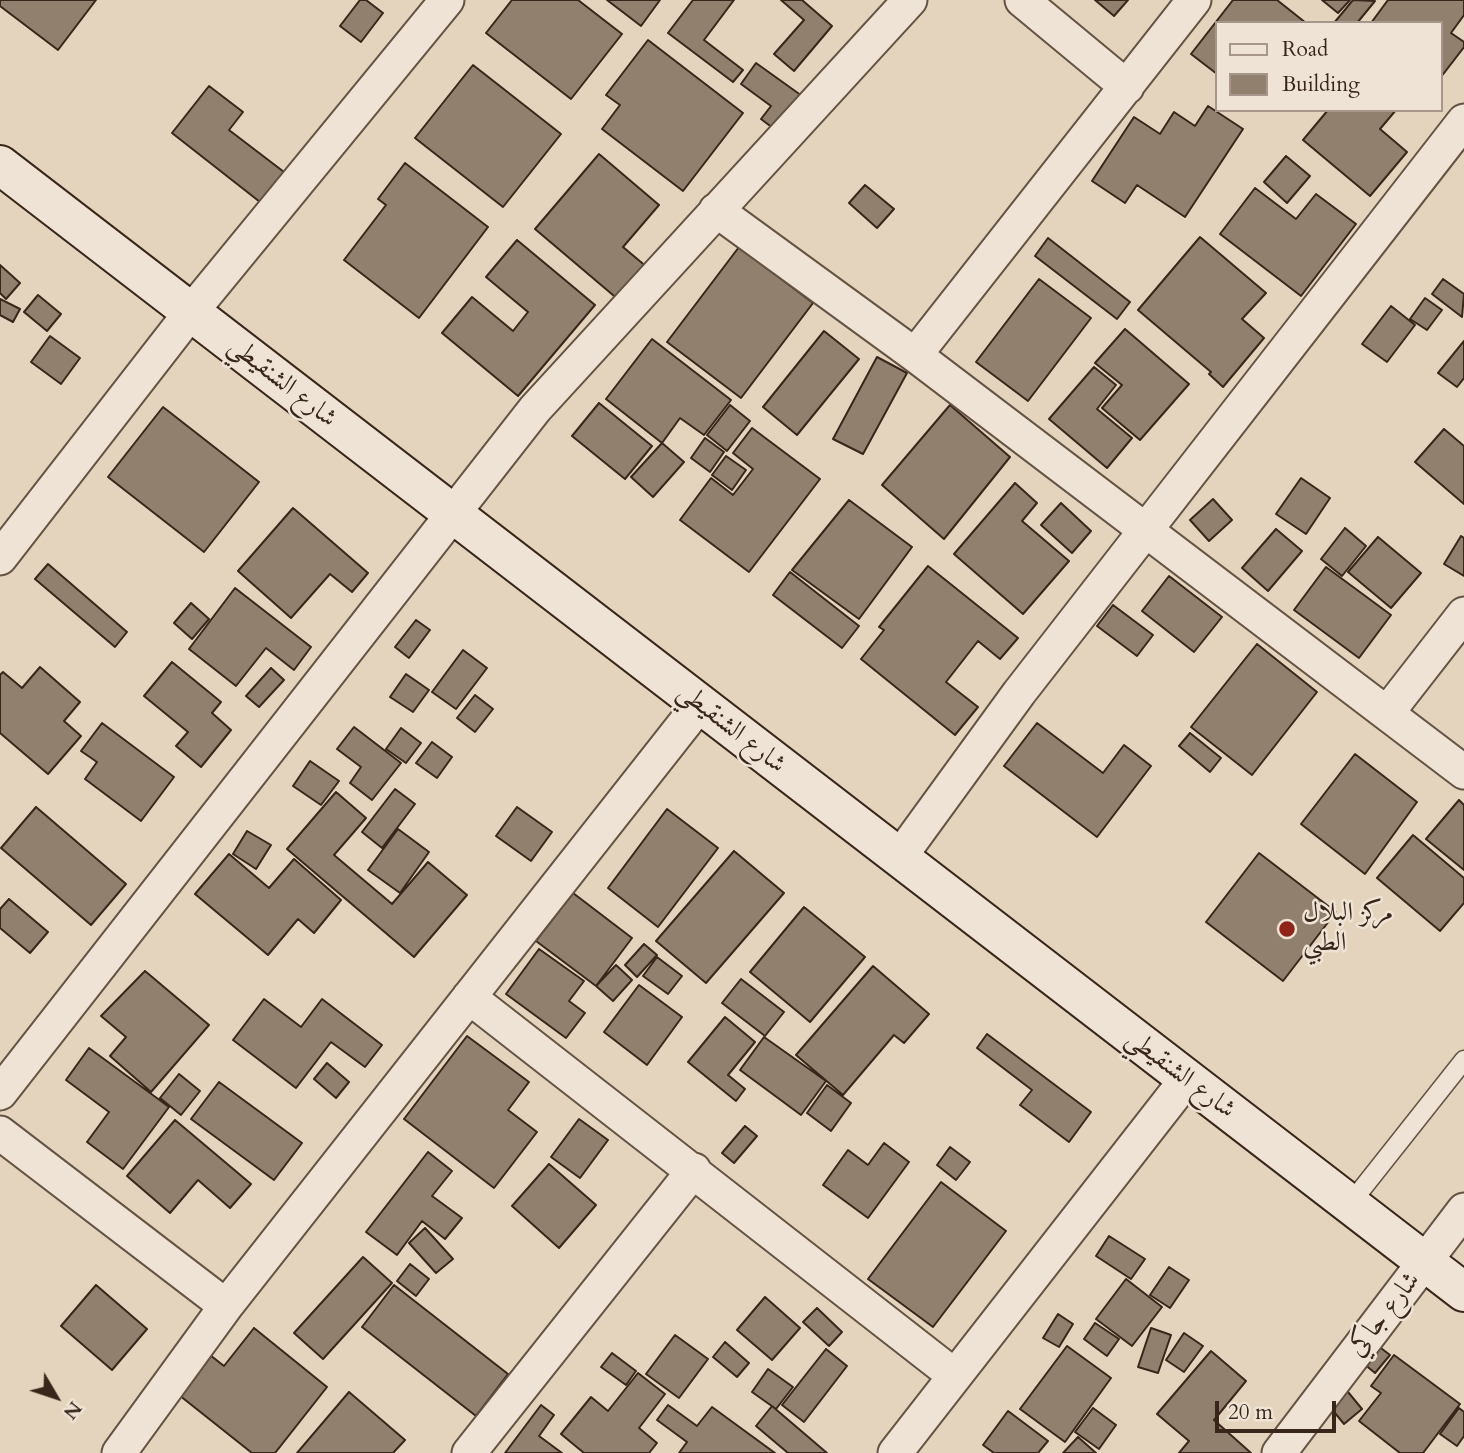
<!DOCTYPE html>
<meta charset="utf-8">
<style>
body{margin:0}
#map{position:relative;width:1464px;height:1453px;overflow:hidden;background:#e5d4bd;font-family:Cardo,serif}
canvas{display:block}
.legend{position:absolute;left:1215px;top:21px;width:228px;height:91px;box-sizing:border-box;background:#eee3d4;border:2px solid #a6978a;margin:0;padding:9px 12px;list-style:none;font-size:21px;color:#39261a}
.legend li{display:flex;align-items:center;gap:14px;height:35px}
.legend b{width:35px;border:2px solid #a6978a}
.north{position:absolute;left:21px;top:1362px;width:70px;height:70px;-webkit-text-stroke:5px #eee3d4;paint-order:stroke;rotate:129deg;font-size:19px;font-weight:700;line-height:28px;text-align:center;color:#39261a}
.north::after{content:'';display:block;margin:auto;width:24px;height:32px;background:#39261a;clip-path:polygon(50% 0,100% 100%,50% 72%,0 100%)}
.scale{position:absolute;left:1215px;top:1401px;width:121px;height:32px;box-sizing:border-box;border:4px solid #39261a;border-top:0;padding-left:9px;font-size:21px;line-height:24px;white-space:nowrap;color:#39261a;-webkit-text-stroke:5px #eee3d4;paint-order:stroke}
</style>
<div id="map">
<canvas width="1464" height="1453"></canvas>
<ul class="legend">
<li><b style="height:9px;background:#eee3d4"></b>Road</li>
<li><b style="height:19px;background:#92806f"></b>Building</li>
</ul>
<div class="north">N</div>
<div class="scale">20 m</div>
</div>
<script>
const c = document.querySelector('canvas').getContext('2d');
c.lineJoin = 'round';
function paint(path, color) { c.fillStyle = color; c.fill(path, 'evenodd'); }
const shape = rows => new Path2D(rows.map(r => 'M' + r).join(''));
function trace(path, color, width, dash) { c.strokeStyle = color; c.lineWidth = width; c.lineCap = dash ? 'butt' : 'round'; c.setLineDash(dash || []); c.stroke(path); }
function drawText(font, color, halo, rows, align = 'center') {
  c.font = font + ' Cardo,Amiri,serif'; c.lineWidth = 5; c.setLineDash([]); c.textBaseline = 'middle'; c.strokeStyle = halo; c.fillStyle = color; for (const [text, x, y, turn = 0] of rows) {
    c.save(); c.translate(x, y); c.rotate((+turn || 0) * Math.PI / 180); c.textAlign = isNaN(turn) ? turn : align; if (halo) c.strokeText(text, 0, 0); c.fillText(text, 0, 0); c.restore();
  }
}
const building = shape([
 [0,0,96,0,58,50,0,6,0,0],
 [360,0,366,0,383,13,361,42,340,26,360,0],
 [512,0,578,0,622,34,571,99,486,33,512,0],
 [607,0,660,0,641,26,607,0],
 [693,0,734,0,704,40,743,70,733,82,668,33,693,0],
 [781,0,802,0,832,26,794,71,774,54,804,20,781,0],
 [1095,0,1128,0,1114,16,1095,0],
 [1233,0,1277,0,1306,23,1217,23,1217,74,1191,54,1233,0],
 [1322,0,1350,0,1338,13,1322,0],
 [1353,0,1375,1,1357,23,1334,23,1353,0],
 [1388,0,1464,0,1464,15,1451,33,1464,42,1464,47,1441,77,1441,23,1371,23,1388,0],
 [648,40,743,113,683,191,602,129,620,105,606,95,648,40],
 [756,63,816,106,790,141,761,119,771,106,741,84,756,63],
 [473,65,561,134,503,207,415,138,473,65],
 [209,86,243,112,229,130,284,172,260,202,172,133,209,86],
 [1208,106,1243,129,1185,217,1137,185,1125,203,1092,181,1134,117,1160,134,1174,112,1195,126,1208,106],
 [1328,110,1396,110,1380,129,1407,152,1370,196,1303,140,1328,110],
 [599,154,659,205,623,247,648,268,620,301,535,229,599,154],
 [1286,156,1310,176,1287,203,1264,182,1286,156],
 [405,163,488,227,419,318,344,260,386,205,378,199,405,163],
 [865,185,894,209,877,228,849,203,865,185],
 [1255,188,1296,219,1316,194,1356,224,1301,296,1220,234,1255,188],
 [1200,237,1266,293,1242,319,1264,338,1223,387,1209,374,1211,372,1138,310,1200,237],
 [1048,238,1130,302,1117,319,1035,256,1048,238],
 [517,240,595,305,518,396,442,333,472,297,513,331,528,312,486,277,517,240],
 [739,247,813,303,741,398,667,342,739,247],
 [0,265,20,283,6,299,0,293,0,265],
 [1039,279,1091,318,1028,401,976,362,1039,279],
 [1443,279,1464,294,1462,317,1432,294,1443,279],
 [38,295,61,314,47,331,24,312,38,295],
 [1425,298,1442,310,1427,330,1410,319,1425,298],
 [0,299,20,309,13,322,0,315,0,299],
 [1391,306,1415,325,1387,362,1362,344,1391,306],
 [1125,329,1189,384,1140,440,1102,408,1122,385,1095,363,1125,329],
 [824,331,859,359,797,435,763,407,824,331],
 [50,336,80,358,61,384,31,362,50,336],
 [652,339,731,400,704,435,680,418,662,443,606,399,652,339],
 [1464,341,1464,378,1457,387,1438,373,1464,341],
 [877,357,907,373,863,454,833,439,877,357],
 [1094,367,1116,385,1097,409,1132,438,1107,468,1049,419,1094,367],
 [599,403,652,446,625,479,572,436,599,403],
 [730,405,750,421,727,451,707,435,730,405],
 [950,405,1010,457,944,539,882,485,950,405],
 [163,407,259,482,204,552,108,477,163,407],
 [752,428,820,479,749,572,680,520,711,478,733,495,753,469,733,453,752,428],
 [1444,429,1464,446,1464,504,1415,462,1444,429],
 [705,438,724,452,710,472,691,458,705,438],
 [662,443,684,462,653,497,631,477,662,443],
 [726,456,746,470,732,490,712,475,726,456],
 [1301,478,1330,498,1306,534,1276,514,1301,478],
 [1015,483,1037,503,1022,521,1069,561,1023,614,954,554,1015,483],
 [1213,499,1232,520,1209,541,1190,520,1213,499],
 [849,500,912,547,859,619,792,570,849,500],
 [1061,503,1091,531,1072,553,1041,525,1061,503],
 [293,508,368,573,352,592,330,574,291,618,238,571,293,508],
 [1345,528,1366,546,1342,576,1321,559,1345,528],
 [1276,529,1302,551,1268,591,1242,568,1276,529],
 [1461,536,1464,538,1464,576,1444,564,1461,536],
 [1378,537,1421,573,1391,608,1348,572,1378,537],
 [48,564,127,632,115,647,35,579,48,564],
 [928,566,1018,638,1000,659,978,641,946,682,978,707,955,735,861,659,884,630,879,627,928,566],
 [1326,567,1391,615,1359,658,1294,610,1326,567],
 [790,572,859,626,842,648,773,595,790,572],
 [1169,576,1222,617,1194,652,1142,611,1169,576],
 [235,588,311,647,294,670,266,648,236,686,189,649,235,588],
 [191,603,209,619,192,639,174,623,191,603],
 [1113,605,1153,635,1137,656,1097,626,1113,605],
 [416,620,430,630,409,658,395,647,416,620],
 [1257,644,1317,692,1252,775,1191,727,1257,644],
 [463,650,487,668,456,709,432,692,463,650],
 [172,662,221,702,212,713,231,730,201,767,176,746,188,732,144,696,172,662],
 [40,667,80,702,64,721,81,736,48,774,0,733,0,675,3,672,22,688,40,667],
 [271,668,284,680,259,707,246,696,271,668],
 [406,674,429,690,413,712,390,697,406,674],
 [475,695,493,709,475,732,457,718,475,695],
 [102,723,174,777,141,821,85,779,97,762,81,751,102,723],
 [1037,723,1103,773,1124,745,1151,766,1097,837,1004,766,1037,723],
 [354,727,401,763,372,800,350,783,361,767,337,749,354,727],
 [401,728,421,743,406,763,386,749,401,728],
 [1190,733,1221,758,1210,772,1179,746,1190,733],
 [432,742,452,757,437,778,416,763,432,742],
 [1355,754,1417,802,1365,874,1301,824,1355,754],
 [310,761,339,781,321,805,293,786,310,761],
 [395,789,415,804,382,848,362,832,395,789],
 [336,792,366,818,334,855,392,904,428,862,467,895,414,957,287,849,336,792],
 [1459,800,1464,805,1464,870,1426,839,1459,800],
 [36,807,126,884,91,925,1,848,36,807],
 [517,807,552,832,531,861,496,836,517,807],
 [667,809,718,848,658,927,608,888,667,809],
 [398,829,429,852,400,893,368,870,398,829],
 [247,831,271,845,256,869,233,854,247,831],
 [1413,835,1464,878,1464,903,1440,931,1377,878,1413,835],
 [734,851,784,893,706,983,656,941,734,851],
 [1259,853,1336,912,1283,981,1206,922,1259,853],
 [229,854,269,888,294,859,341,900,314,933,298,919,268,955,195,894,229,854],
 [573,893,632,938,596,986,536,941,573,893],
 [9,899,48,932,30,953,0,928,0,909,9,899],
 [804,907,865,957,810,1022,750,972,804,907],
 [644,944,657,955,637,977,625,965,644,944],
 [539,949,584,981,569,1001,585,1013,566,1038,506,994,539,949],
 [657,957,682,976,668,994,643,976,657,957],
 [616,965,632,980,613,1001,596,986,616,965],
 [873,966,929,1014,904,1043,894,1035,843,1095,796,1055,873,966],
 [145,971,209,1025,151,1092,110,1056,126,1037,101,1016,145,971],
 [741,979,784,1012,765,1036,722,1003,741,979],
 [639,985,682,1017,647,1065,604,1032,639,985],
 [264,999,301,1027,322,999,382,1045,365,1067,331,1042,296,1088,233,1040,264,999],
 [725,1017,755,1042,728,1075,745,1089,736,1101,688,1062,725,1017],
 [987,1034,1091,1112,1069,1142,1020,1105,1032,1090,977,1048,987,1034],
 [467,1036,529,1082,508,1110,537,1132,494,1188,404,1119,467,1036],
 [764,1037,826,1081,801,1115,740,1070,764,1037],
 [89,1048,169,1107,123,1169,87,1142,109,1112,66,1080,89,1048],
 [327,1063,349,1082,336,1098,314,1079,327,1063],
 [179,1074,200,1091,181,1115,160,1098,179,1074],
 [219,1082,302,1143,274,1180,191,1119,219,1082],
 [827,1085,851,1103,831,1131,807,1113,827,1085],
 [579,1119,608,1140,580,1178,551,1157,579,1119],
 [175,1120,251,1184,230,1208,198,1180,170,1213,127,1176,175,1120],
 [745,1126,757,1136,734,1163,722,1153,745,1126],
 [884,1143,909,1162,868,1218,823,1185,848,1150,868,1165,884,1143],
 [950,1147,970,1162,956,1180,937,1165,950,1147],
 [428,1152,452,1171,432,1196,462,1218,445,1239,422,1221,397,1255,366,1232,428,1152],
 [549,1164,596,1205,559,1248,512,1206,549,1164],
 [941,1182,1006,1231,933,1327,868,1279,941,1182],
 [425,1228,453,1259,436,1273,409,1243,425,1228],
 [1109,1236,1145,1259,1131,1279,1096,1256,1109,1236],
 [363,1257,392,1283,323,1359,294,1333,363,1257],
 [410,1264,429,1279,416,1296,397,1281,410,1264],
 [1169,1267,1189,1280,1170,1308,1150,1295,1169,1267],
 [1126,1279,1162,1307,1132,1346,1096,1319,1126,1279],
 [96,1285,147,1329,112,1370,61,1326,96,1285],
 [394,1285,508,1374,476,1416,362,1327,394,1285],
 [765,1297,800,1328,772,1360,737,1330,765,1297],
 [817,1308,842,1332,829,1346,803,1322,817,1308],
 [1058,1314,1073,1324,1059,1347,1043,1338,1058,1314],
 [1095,1323,1119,1339,1107,1356,1084,1339,1095,1323],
 [254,1328,327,1387,275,1453,252,1453,179,1395,210,1355,224,1366,254,1328],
 [1151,1328,1171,1335,1158,1373,1138,1367,1151,1328],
 [1184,1333,1203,1346,1184,1372,1166,1360,1184,1333],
 [675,1335,708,1359,679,1398,646,1374,675,1335],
 [725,1342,749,1363,737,1377,713,1357,725,1342],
 [1373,1342,1390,1355,1375,1373,1358,1359,1373,1342],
 [1067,1346,1111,1378,1065,1442,1020,1409,1067,1346],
 [826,1349,847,1366,804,1422,782,1405,826,1349],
 [1211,1351,1246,1381,1214,1420,1251,1453,1179,1453,1189,1441,1157,1414,1211,1351],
 [612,1353,636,1371,626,1385,601,1367,612,1353],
 [1394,1355,1460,1404,1423,1453,1400,1453,1359,1421,1381,1393,1371,1386,1394,1355],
 [768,1369,793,1387,776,1409,752,1392,768,1369],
 [638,1373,665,1394,639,1428,657,1443,649,1453,584,1453,561,1434,591,1397,608,1411,638,1373],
 [1339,1381,1362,1409,1344,1424,1321,1396,1339,1381],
 [349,1392,405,1440,393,1453,297,1453,349,1392],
 [541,1405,554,1415,539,1436,562,1453,505,1453,541,1405],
 [668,1405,697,1426,712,1407,775,1453,679,1453,687,1442,657,1420,668,1405],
 [772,1406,827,1453,788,1453,756,1426,772,1406],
 [1093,1408,1116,1425,1099,1449,1075,1432,1093,1408],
 [1459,1408,1464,1412,1464,1436,1457,1446,1440,1434,1459,1408],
 [1008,1411,1048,1441,1038,1453,994,1453,983,1445,1008,1411],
 [1078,1437,1096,1453,1063,1453,1078,1437]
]);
paint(building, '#92806f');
trace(building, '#39261a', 2);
const lane = shape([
 [1350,1204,1464,1060]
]);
const street = shape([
 [1022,0,1127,87],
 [716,210,915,355,1464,772],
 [915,355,1194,0],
 [0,558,191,312,447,0],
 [1387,713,1464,614],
 [899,858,1019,693,1464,121],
 [469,997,955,1376],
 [0,1093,535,409,910,0],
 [0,1133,226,1306],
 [119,1453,226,1306,700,704],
 [469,1453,694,1170],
 [895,1453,1186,1080],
 [1279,1453,1464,1210]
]);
const secondary = shape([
 [0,165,1464,1292]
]);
trace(lane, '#645243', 21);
trace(street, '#645243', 37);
trace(secondary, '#39261a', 42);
trace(lane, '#eee3d4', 18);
trace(street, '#eee3d4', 33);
trace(secondary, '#eee3d4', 38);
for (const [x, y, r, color] of [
 [1287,929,9,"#8f2418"]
]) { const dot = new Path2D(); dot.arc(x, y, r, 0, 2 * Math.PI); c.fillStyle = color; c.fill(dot); trace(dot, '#eee3d4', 2.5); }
drawText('26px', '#39261a', '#eee3d4', [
 ["شارع الشنقيطي",282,383,38],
 ["شارع الشنقيطي",731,729,38],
 ["شارع الشنقيطي",1180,1075,37],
 ["شارع جاكي",1385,1315,-52]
]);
drawText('26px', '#39261a', '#eee3d4', [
 ["مركز البلال",1303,914],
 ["الطبي",1303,944]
], 'left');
</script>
